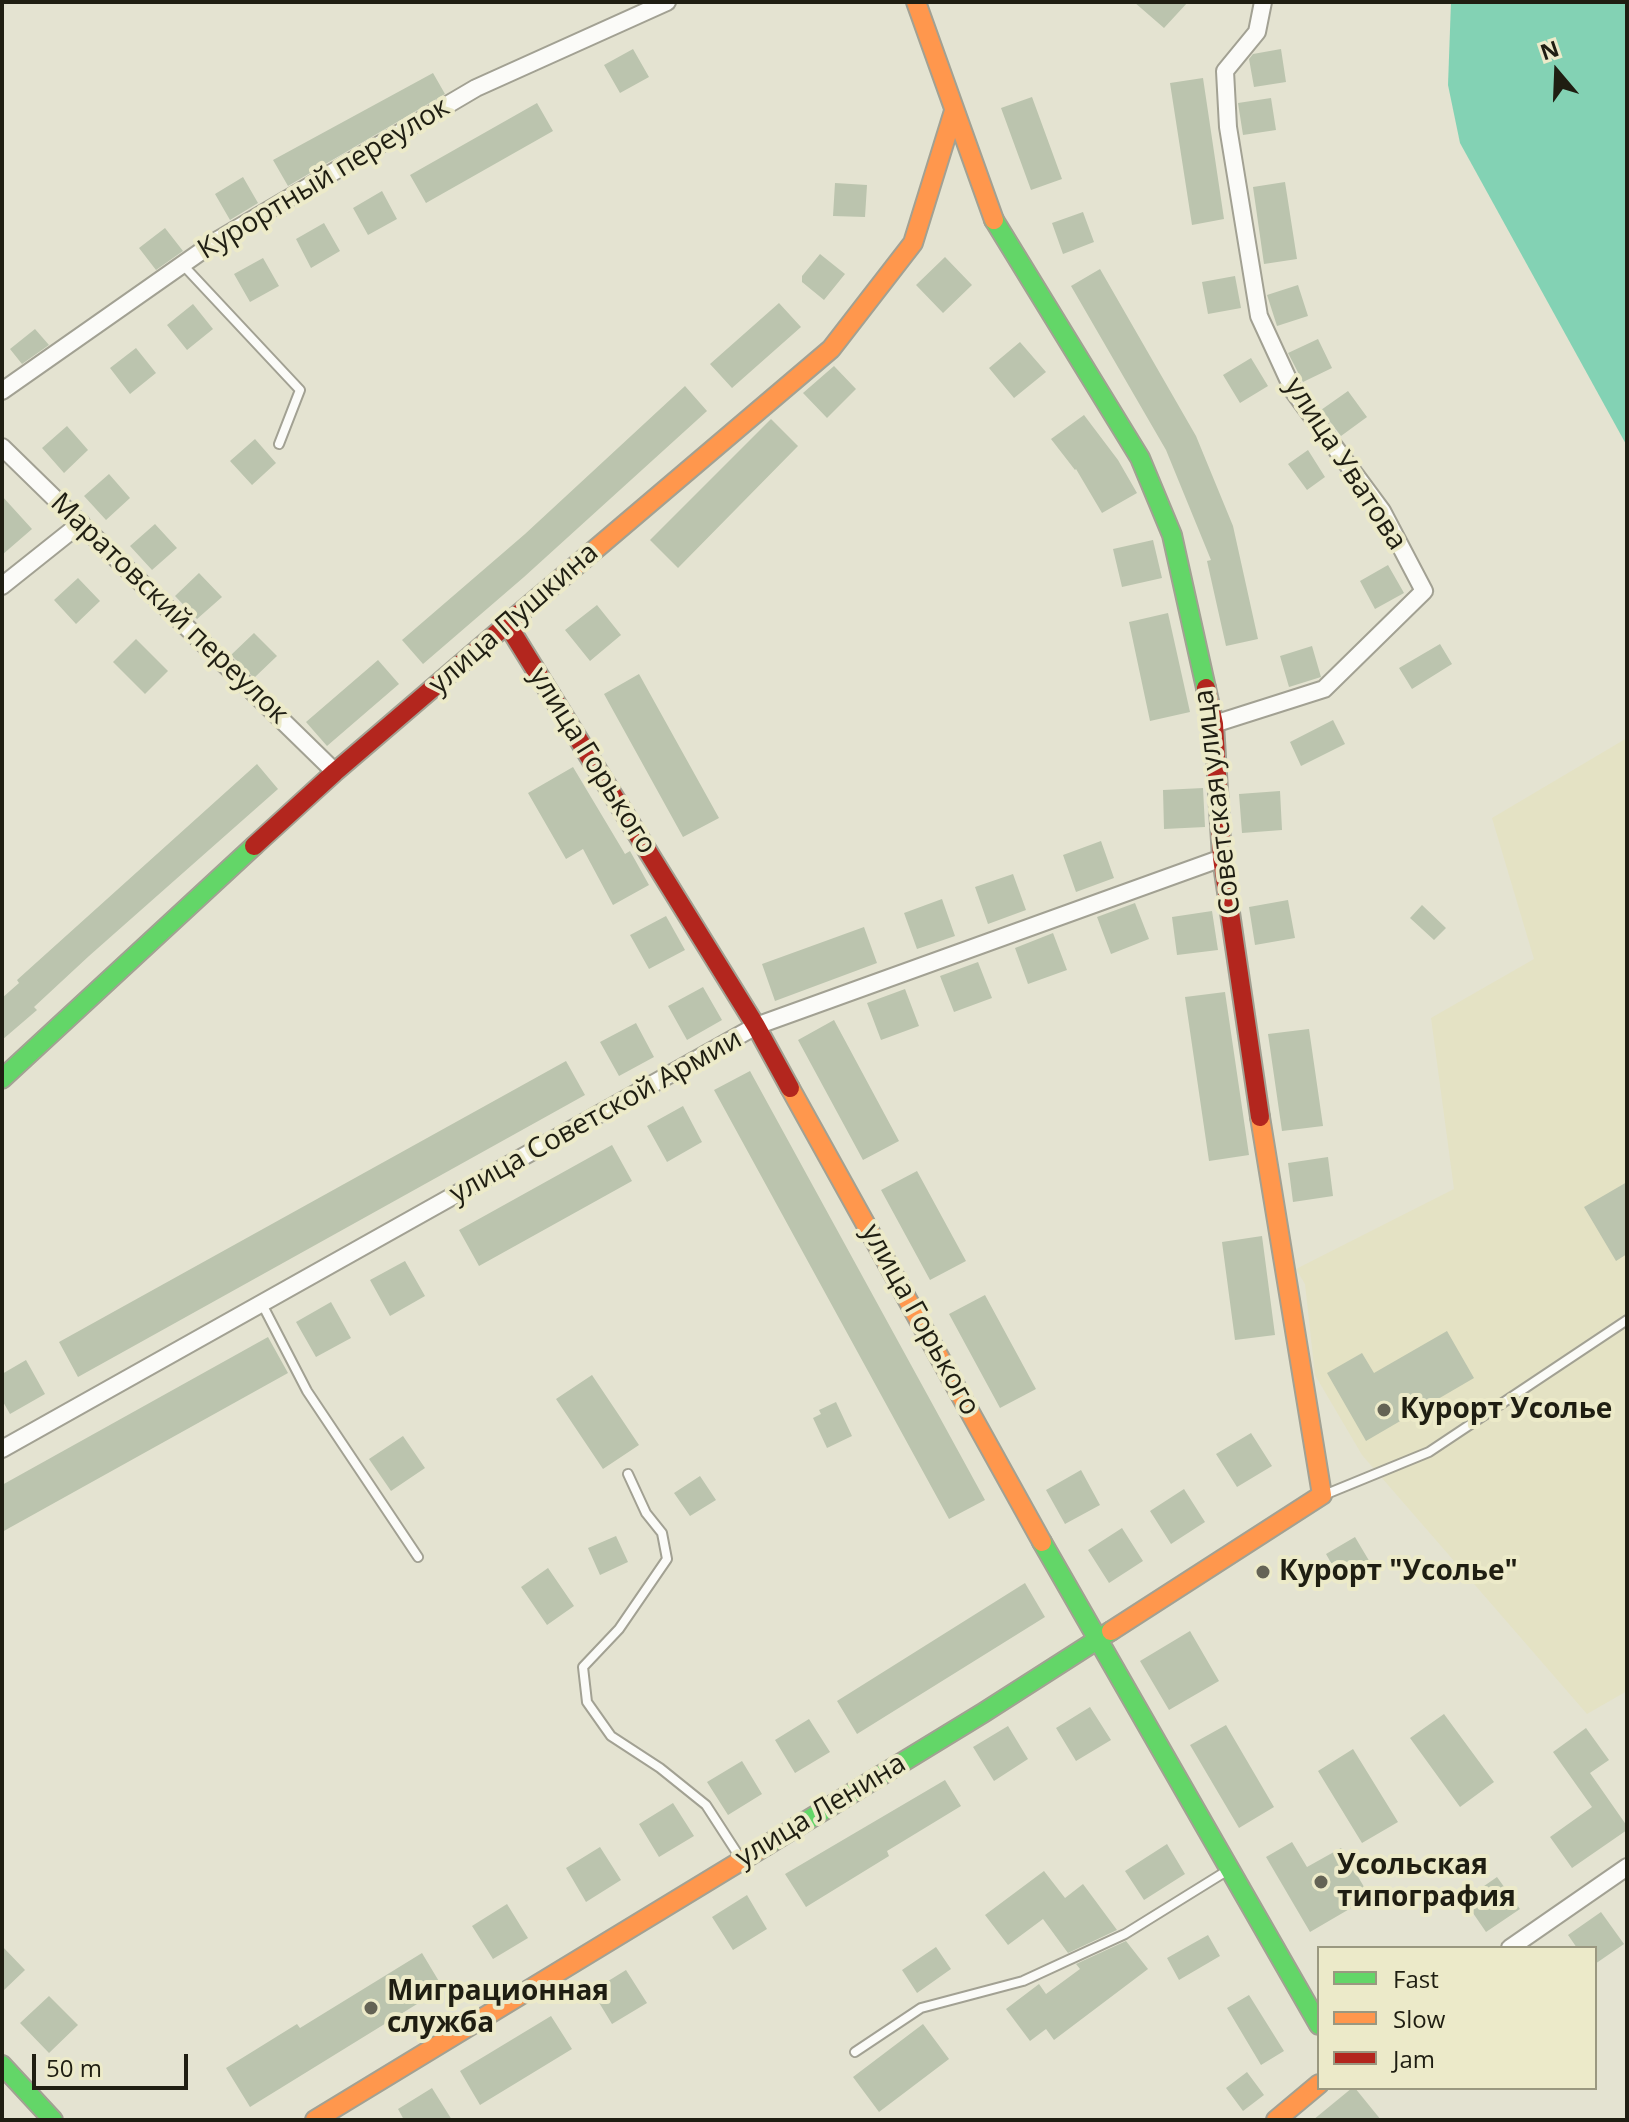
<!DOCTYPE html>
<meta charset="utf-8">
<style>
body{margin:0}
#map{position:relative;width:1629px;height:2122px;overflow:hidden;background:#e4e3d1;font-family:"Open Sans",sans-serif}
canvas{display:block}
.frame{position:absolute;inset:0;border:4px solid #1f1e12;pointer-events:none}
.legend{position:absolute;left:1317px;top:1946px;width:280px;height:144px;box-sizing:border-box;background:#eceac9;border:2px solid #9a9880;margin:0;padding:10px 14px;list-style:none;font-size:24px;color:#1f1e12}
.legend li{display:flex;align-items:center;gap:16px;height:40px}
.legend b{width:40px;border:2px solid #9a9880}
.north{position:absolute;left:1517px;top:32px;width:80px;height:80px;-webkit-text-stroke:6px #eceac9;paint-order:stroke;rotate:341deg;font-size:22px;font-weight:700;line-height:32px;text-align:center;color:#1f1e12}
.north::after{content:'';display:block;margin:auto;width:28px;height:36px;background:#1f1e12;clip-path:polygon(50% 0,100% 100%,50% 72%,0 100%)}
.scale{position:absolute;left:32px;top:2054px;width:156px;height:36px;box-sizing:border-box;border:4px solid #1f1e12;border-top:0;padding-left:10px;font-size:24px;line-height:28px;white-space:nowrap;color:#1f1e12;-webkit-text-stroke:6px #eceac9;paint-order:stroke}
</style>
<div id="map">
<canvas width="1629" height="2122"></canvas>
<div class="frame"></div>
<ul class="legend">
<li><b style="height:10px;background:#63d668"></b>Fast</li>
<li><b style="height:10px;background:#ff974d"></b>Slow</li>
<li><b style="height:10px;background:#b3261e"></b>Jam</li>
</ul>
<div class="north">N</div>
<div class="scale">50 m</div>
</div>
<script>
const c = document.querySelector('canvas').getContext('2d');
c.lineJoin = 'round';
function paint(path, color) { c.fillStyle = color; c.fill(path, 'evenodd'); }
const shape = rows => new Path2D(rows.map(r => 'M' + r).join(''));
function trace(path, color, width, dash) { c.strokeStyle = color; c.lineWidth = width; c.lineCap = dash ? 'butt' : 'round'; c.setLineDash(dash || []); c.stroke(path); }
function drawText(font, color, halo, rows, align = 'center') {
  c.font = font + ' "Open Sans",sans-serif'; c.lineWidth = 8; c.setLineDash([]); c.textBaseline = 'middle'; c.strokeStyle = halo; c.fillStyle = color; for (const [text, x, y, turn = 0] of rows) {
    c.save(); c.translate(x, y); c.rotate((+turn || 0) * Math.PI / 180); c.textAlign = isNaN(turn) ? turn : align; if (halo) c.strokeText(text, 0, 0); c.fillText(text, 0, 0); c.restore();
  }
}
paint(shape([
 [1627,738,1627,1691,1587,1714,1362,1455,1315,1375,1305,1284,1296,1269,1454,1189,1431,1018,1534,959,1492,818]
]), '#e4e2c4');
paint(shape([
 [1451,2,1627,2,1627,446,1460,143,1448,85]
]), '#83d2b4');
paint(shape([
 [1134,2,1188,2,1164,28],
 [633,49,649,77,620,93,604,65],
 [1281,49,1286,82,1254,87,1249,59,1253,54],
 [433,73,445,94,288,186,273,160],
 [1203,78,1224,219,1192,225,1170,83],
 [1032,97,1062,179,1031,190,1001,108],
 [1271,98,1276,130,1243,135,1238,103],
 [537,103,553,131,426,203,410,175],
 [243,177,258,203,230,220,215,194],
 [1285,182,1297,259,1264,264,1253,187],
 [835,183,867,185,865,217,833,216],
 [382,191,397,219,368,235,353,208],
 [1083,212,1094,242,1063,254,1052,223],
 [324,223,340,251,311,268,296,239],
 [165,228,183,251,156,270,139,248],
 [820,254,845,274,824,300,802,282,802,276],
 [945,257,972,285,943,313,916,285],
 [263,258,279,286,250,302,234,274],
 [1100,269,1196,436,1233,526,1258,639,1226,646,1207,561,1211,560,1166,450,1071,286],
 [1235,276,1241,308,1208,314,1202,282],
 [1298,285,1308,316,1277,326,1267,295],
 [779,303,801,327,732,388,710,364],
 [193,304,213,329,187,350,167,325],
 [35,329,49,345,22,364,10,349],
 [1318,339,1332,368,1303,382,1288,353],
 [1020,342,1046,372,1014,398,989,368],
 [136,348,156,373,130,394,110,368],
 [1251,358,1268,386,1240,403,1223,375],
 [834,366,856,389,827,418,803,393],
 [685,386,707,411,524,577,423,664,402,640,525,534],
 [1348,391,1367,417,1341,436,1321,410],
 [1084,415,1118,460,1137,493,1102,513,1076,469,1075,470,1051,439],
 [771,419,798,446,678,568,650,540],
 [67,426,88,450,64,473,42,448],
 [255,439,276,463,252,485,230,461],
 [1308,450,1325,477,1307,490,1288,464],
 [109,474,130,498,106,520,84,496],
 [2,496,32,529,2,555],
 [155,524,177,548,152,570,130,546],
 [1153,540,1162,578,1122,587,1113,549],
 [1388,565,1404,593,1375,609,1360,581],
 [199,573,222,597,197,619,175,596],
 [78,578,100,601,76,624,54,600],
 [597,605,621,635,590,661,565,630],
 [1168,613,1190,712,1150,721,1129,622],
 [254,633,277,656,254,678,231,655],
 [136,639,168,671,145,694,113,662],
 [1440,644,1452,664,1412,689,1399,668],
 [1312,646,1321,677,1289,687,1280,656],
 [378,660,399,684,327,746,306,722],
 [639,674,719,818,683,837,604,694],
 [1333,720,1345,744,1301,766,1290,742],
 [257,764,278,789,89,956,34,1007,37,1010,2,1040,2,998,19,983,17,980],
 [573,767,625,854,630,851,649,885,613,905,583,849,566,859,528,793],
 [1203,788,1205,827,1164,829,1163,790],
 [1280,791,1282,830,1242,833,1239,794],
 [1101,841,1114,878,1076,892,1063,855],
 [1013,874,1026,910,988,924,975,887],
 [942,899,955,936,917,949,904,913],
 [1288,900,1295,938,1255,945,1249,907],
 [1135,903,1149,939,1111,954,1097,917],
 [1422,905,1446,928,1434,940,1410,918],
 [1212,911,1218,950,1177,955,1172,917],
 [666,916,685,950,649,969,630,935],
 [864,927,877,963,775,1001,762,964],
 [1053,933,1067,970,1028,984,1015,948],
 [978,962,992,998,954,1012,940,976],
 [703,987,722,1020,687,1040,668,1006],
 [905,989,919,1026,881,1040,867,1003],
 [1225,992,1249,1155,1209,1161,1185,997],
 [834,1020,899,1141,863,1160,798,1040],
 [636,1023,654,1057,619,1076,600,1042],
 [1309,1029,1323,1126,1282,1131,1268,1034],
 [566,1061,585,1095,78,1377,59,1342],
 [750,1071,985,1500,949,1519,714,1090],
 [683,1106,702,1142,667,1162,647,1126],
 [612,1145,632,1181,479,1266,459,1230],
 [1328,1157,1333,1196,1293,1202,1288,1163],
 [917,1171,966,1261,930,1280,881,1190],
 [1627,1182,1627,1254,1616,1261,1584,1207],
 [1262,1236,1275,1335,1235,1340,1222,1242],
 [405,1261,425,1296,390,1316,370,1280],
 [985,1295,1036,1389,1000,1408,949,1314],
 [331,1302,351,1338,316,1357,296,1322],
 [1447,1331,1474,1378,1366,1441,1327,1373,1362,1353,1374,1373],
 [268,1337,288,1373,2,1532,2,1485],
 [26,1360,45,1394,10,1414,2,1400,2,1374],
 [592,1375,639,1445,603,1469,556,1399],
 [836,1402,852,1436,827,1448,813,1418,821,1414,819,1410],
 [1251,1433,1272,1466,1237,1487,1216,1454],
 [403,1436,425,1468,391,1491,369,1459],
 [1081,1470,1100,1505,1065,1524,1046,1490],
 [700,1476,716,1500,690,1516,674,1493],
 [1184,1489,1205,1522,1171,1544,1150,1511],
 [1122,1528,1143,1561,1109,1583,1088,1550],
 [616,1536,628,1562,600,1575,588,1548],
 [1355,1537,1371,1564,1342,1582,1326,1554],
 [548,1568,574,1606,547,1625,521,1587],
 [1025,1583,1045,1617,857,1734,837,1701],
 [1190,1631,1219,1681,1169,1710,1140,1661],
 [1090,1707,1111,1740,1076,1761,1056,1728],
 [1444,1714,1494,1782,1460,1807,1410,1738],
 [809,1719,830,1752,795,1773,775,1740],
 [1226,1725,1274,1807,1239,1828,1190,1745],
 [1008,1726,1028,1759,994,1781,973,1747],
 [1586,1728,1609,1760,1590,1773,1627,1826,1627,1830,1572,1868,1550,1837,1592,1807,1553,1752],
 [1353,1749,1398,1822,1362,1843,1318,1771],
 [742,1761,762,1794,728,1815,707,1782],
 [945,1780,961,1806,887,1851,889,1856,806,1907,785,1874],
 [673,1803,694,1836,659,1857,639,1824],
 [1292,1842,1307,1867,1341,1848,1370,1897,1310,1932,1266,1857],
 [1167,1844,1185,1874,1144,1900,1125,1871],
 [600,1847,621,1880,586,1902,566,1868],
 [1044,1871,1065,1898,1083,1884,1117,1930,1068,1953,1043,1919,1008,1945,985,1915],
 [1497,1877,1520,1909,1486,1932,1464,1900],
 [747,1895,767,1929,733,1950,712,1917],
 [507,1904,528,1938,493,1959,472,1926],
 [1601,1912,1624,1944,1595,1964,1595,1948,1577,1948,1568,1935],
 [1208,1935,1220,1956,1179,1980,1167,1958],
 [1126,1941,1148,1969,1054,2040,1046,2029,1030,2041,1006,2009,1039,1984,1046,1994,1080,1969,1076,1964],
 [2,1946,25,1970,2,1992],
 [936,1947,951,1969,917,1993,902,1970],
 [422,1953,443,1988,250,2107,226,2068,297,2024,300,2028],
 [626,1970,647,2003,612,2024,592,1991],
 [1249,1995,1284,2051,1261,2065,1227,2008],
 [49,1996,78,2025,49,2053,20,2023],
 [551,2016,572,2049,480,2105,460,2071],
 [923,2024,949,2059,879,2112,853,2077],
 [1247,2072,1264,2095,1243,2111,1226,2088],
 [432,2088,452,2120,404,2120,398,2109],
 [1352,2088,1355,2088,1381,2120,1313,2120]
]), '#bbc4ae');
const lane = shape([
 [183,265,300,390,279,444],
 [262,1304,307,1391,418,1557],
 [628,1474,646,1513,662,1533,667,1559,619,1629,583,1667,587,1702,611,1736,660,1768,706,1805,741,1859],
 [1324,1495,1429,1452,1627,1320],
 [855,2052,921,2008,1023,1981,1125,1934,1225,1872]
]);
const street = shape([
 [2,391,216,241,476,88,667,2],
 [2,447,335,772],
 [2,586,81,523],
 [1214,724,1324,689,1424,591,1382,511,1294,392,1259,316,1228,127,1225,71,1257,32,1263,2],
 [2,1449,756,1026,1222,858],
 [1510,1948,1627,1867]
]);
const fast = shape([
 [994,220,1140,458,1172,535,1206,688],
 [2,1079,254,846],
 [1042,1542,1319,2025],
 [767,1845,983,1713,1111,1631],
 [2,2065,53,2120]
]);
const slow = shape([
 [916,2,994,220],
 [558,581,831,349,913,243,954,111],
 [790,1088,1042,1542],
 [1111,1631,1322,1495,1260,1117],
 [315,2120,767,1845],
 [1276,2120,1319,2084]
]);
const jam = shape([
 [558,581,507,624,756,1026,790,1088],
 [1206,688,1214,724,1222,858,1260,1117],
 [254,846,335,772,518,615]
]);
trace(lane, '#a2a193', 12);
trace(street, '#a2a193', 20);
trace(fast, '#a2a193', 22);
trace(slow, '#a2a193', 22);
trace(jam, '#a2a193', 22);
trace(lane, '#fbfbf8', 8);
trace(street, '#fbfbf8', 16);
trace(fast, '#63d668', 18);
trace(slow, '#ff974d', 18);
trace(jam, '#b3261e', 18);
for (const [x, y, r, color] of [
 [1384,1410,8,"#646355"],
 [1263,1572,8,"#646355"],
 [1321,1882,8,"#646355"],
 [371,2008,8,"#646355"]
]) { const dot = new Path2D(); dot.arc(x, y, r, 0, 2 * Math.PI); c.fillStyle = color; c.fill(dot); trace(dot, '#eceac9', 3); }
drawText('28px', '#1f1e12', '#eceac9', [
 ["Курортный переулок",324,179,-31],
 ["улица Уватова",1345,464,57],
 ["Маратовский переулок",169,609,44],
 ["улица Пушкина",514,619,-41],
 ["улица Горького",592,761,58],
 ["Советская улица",1218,802,-97],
 ["улица Советской Армии",596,1117,-29],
 ["улица Горького",920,1320,61],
 ["улица Ленина",821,1811,-31]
]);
drawText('bold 28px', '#1f1e12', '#eceac9', [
 ["Курорт Усолье",1400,1410],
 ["Курорт \"Усолье\"",1279,1572],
 ["Усольская",1337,1866],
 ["типография",1337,1898],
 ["Миграционная",387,1992],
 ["служба",387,2024]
], 'left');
</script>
